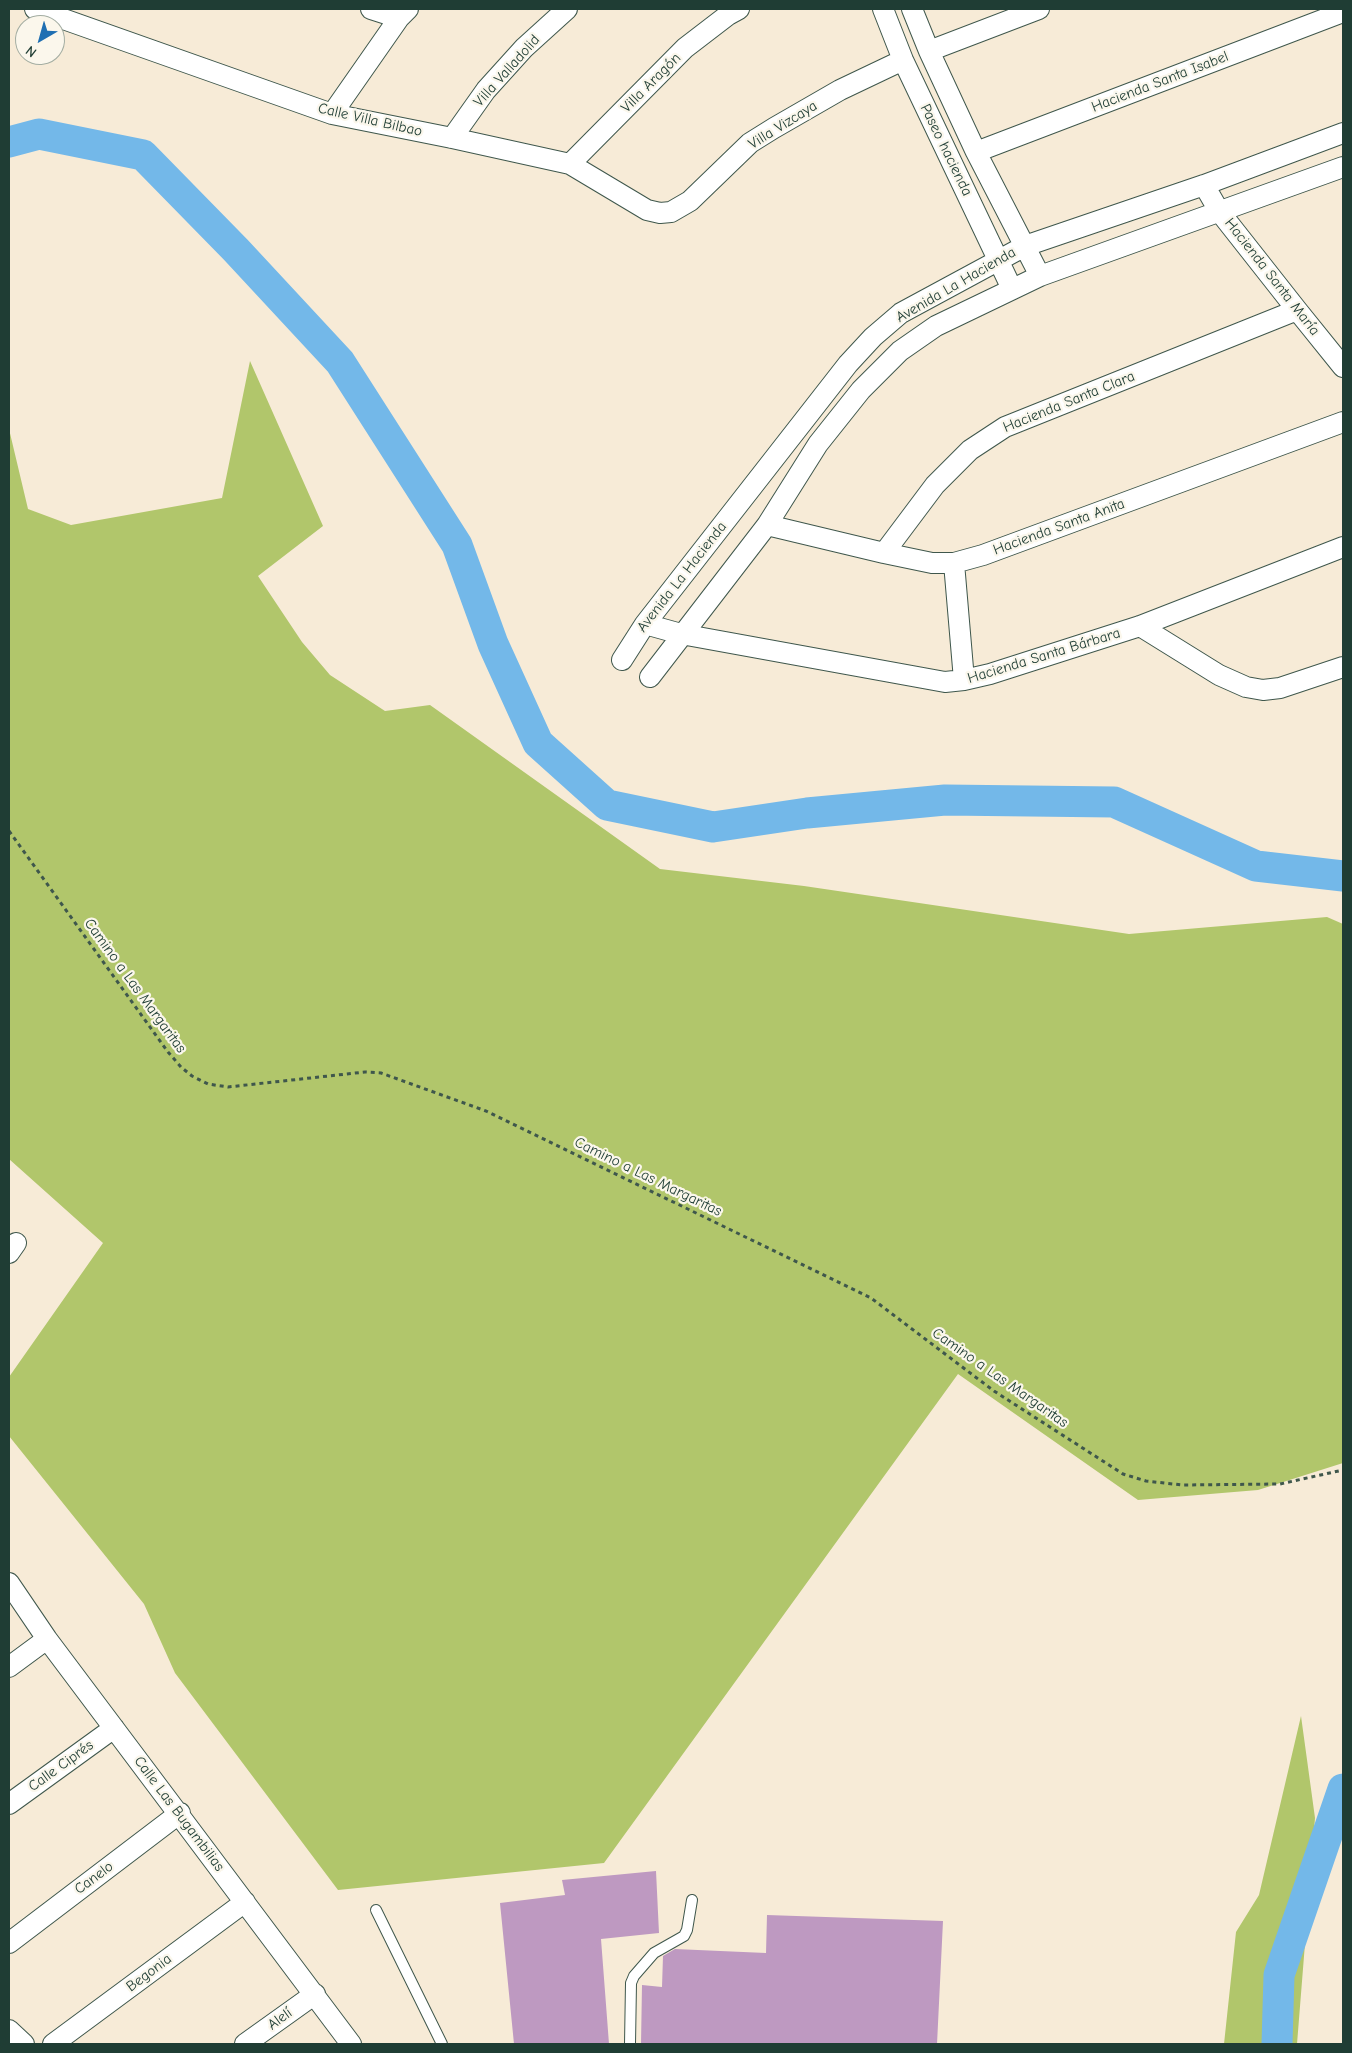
<!DOCTYPE html>
<meta charset="utf-8">
<style>
body{margin:0}
#map{position:relative;width:1352px;height:2053px;overflow:hidden;background:#f7ebd7;font-family:"Comic Neue",sans-serif}
canvas{display:block}
.frame{position:absolute;inset:0;border:10px solid #1f3d34;pointer-events:none}
.north{position:absolute;left:15px;top:15px;width:50px;height:50px;box-sizing:border-box;background:#fbf7ec;border:1px solid #a3ada2;border-radius:50%;rotate:218deg;font-size:14px;font-weight:700;line-height:20px;text-align:center;color:#1f3d34}
.north::after{content:'';display:block;margin:auto;width:18px;height:22px;background:#1f6fb2;clip-path:polygon(50% 0,100% 100%,50% 72%,0 100%)}
</style>
<div id="map">
<canvas width="1352" height="2053"></canvas>
<div class="frame"></div>
<div class="north">N</div>
</div>
<script>
const c = document.querySelector('canvas').getContext('2d');
c.lineJoin = 'round';
function paint(path, color) { c.fillStyle = color; c.fill(path, 'evenodd'); }
const shape = rows => new Path2D(rows.map(r => 'M' + r).join(''));
function trace(path, color, width, dash) { c.strokeStyle = color; c.lineWidth = width; c.lineCap = dash ? 'butt' : 'round'; c.setLineDash(dash || []); c.stroke(path); }
function drawText(font, color, halo, rows, align = 'center') {
  c.font = font + ' "Comic Neue",sans-serif'; c.lineWidth = 4.5; c.setLineDash([]); c.textBaseline = 'middle'; c.strokeStyle = halo; c.fillStyle = color; for (const [text, x, y, turn = 0] of rows) {
    c.save(); c.translate(x, y); c.rotate((+turn || 0) * Math.PI / 180); c.textAlign = isNaN(turn) ? turn : align; if (halo) c.strokeText(text, 0, 0); c.fillText(text, 0, 0); c.restore();
  }
}
paint(shape([
 [250,361,323,526,258,576,302,642,330,675,385,711,430,705,660,869,804,886,1129,934,1327,917,1343,924,1343,1463,1258,1490,1138,1500,958,1374,604,1863,338,1890,175,1673,144,1604,9,1436,9,1377,103,1243,9,1159,9,429,28,509,71,525,222,498],
 [1301,1716,1315,1818,1297,2044,1224,2044,1236,1932,1259,1895]
]), '#b1c66b');
trace(shape([
 [9,142,39,134,143,155,236,250,340,362,457,545,493,644,538,743,607,805,713,827,807,813,945,800,1114,802,1256,866,1343,876],
 [1277,2044,1279,1975,1343,1789]
]), '#73b8e9', 31);
paint(shape([
 [656,1871,659,1933,601,1939,609,2044,514,2044,500,1903,565,1895,562,1880],
 [767,1915,943,1921,937,2044,641,2044,642,1985,662,1987,663,1956,675,1949,766,1953]
]), '#be99c1');
const lane = shape([
 [376,1910,442,2044],
 [630,2044,631,1983,634,1976,654,1953,684,1936,687,1930,692,1900]
]);
const street = shape([
 [35,9,332,114,452,138,570,164,647,210,660,213,671,212,690,201,750,143,774,128,840,90,903,60],
 [371,9,399,18],
 [883,9,903,60,1012,289],
 [912,9,929,51,976,152,1040,276],
 [929,51,1039,9],
 [332,114,399,18,408,9],
 [452,138,486,90,524,48,567,9],
 [976,152,1343,12],
 [570,164,685,48,728,15,739,9],
 [1204,185,1219,211,1297,310,1343,367],
 [767,525,884,553,932,563,954,563,983,555,1343,422],
 [884,553,935,485,970,450,1005,427,1297,310],
 [954,563,964,680],
 [645,624,681,634,945,682,964,680,990,674,1140,626,1343,547],
 [1140,626,1219,675,1246,687,1263,690,1280,688,1343,667],
 [622,660,645,624,848,364,873,337,901,313,1025,246,1204,185,1343,133],
 [650,677,767,525,818,444,861,390,900,351,936,326,1040,276,1343,167],
 [9,1253,16,1243],
 [9,1583,47,1639,351,2044],
 [9,1667,47,1639],
 [9,1804,114,1728],
 [9,1943,180,1813],
 [9,2030,24,2044],
 [53,2044,245,1902],
 [245,2044,315,1994]
]);
trace(lane, '#3f574c', 12);
trace(street, '#3f574c', 22);
trace(shape([
 [9,831,168,1052,181,1067,192,1076,208,1084,228,1087,365,1072,381,1073,486,1111,871,1298,994,1391,1123,1474,1146,1481,1182,1485,1280,1484,1343,1470]
]), '#3f574c', 3, [4, 4]);
trace(lane, '#fff', 10);
trace(street, '#fff', 20);
drawText('15px', '#1f3d34', '#fbf7ec', [
 ["Villa Valladolid",507,71,-48],
 ["Hacienda Santa Isabel",1160,82,-21],
 ["Villa Aragón",651,83,-45],
 ["Calle Villa Bilbao",370,120,13],
 ["Villa Vizcaya",783,125,-32],
 ["Paseo hacienda",946,150,64],
 ["Hacienda Santa María",1272,277,52],
 ["Avenida La Hacienda",956,285,-30],
 ["Hacienda Santa Clara",1069,402,-22],
 ["Hacienda Santa Anita",1059,527,-20],
 ["Avenida La Hacienda",682,577,-52],
 ["Hacienda Santa Bárbara",1044,656,-17],
 ["Camino a Las Margaritas",135,986,54],
 ["Camino a Las Margaritas",648,1177,26],
 ["Camino a Las Margaritas",1000,1378,35],
 ["Calle Ciprés",61,1766,-36],
 ["Calle Las Bugambilias",179,1814,53],
 ["Canelo",94,1878,-37],
 ["Begonia",149,1973,-37],
 ["Alelí",280,2019,-36]
]);
</script>
